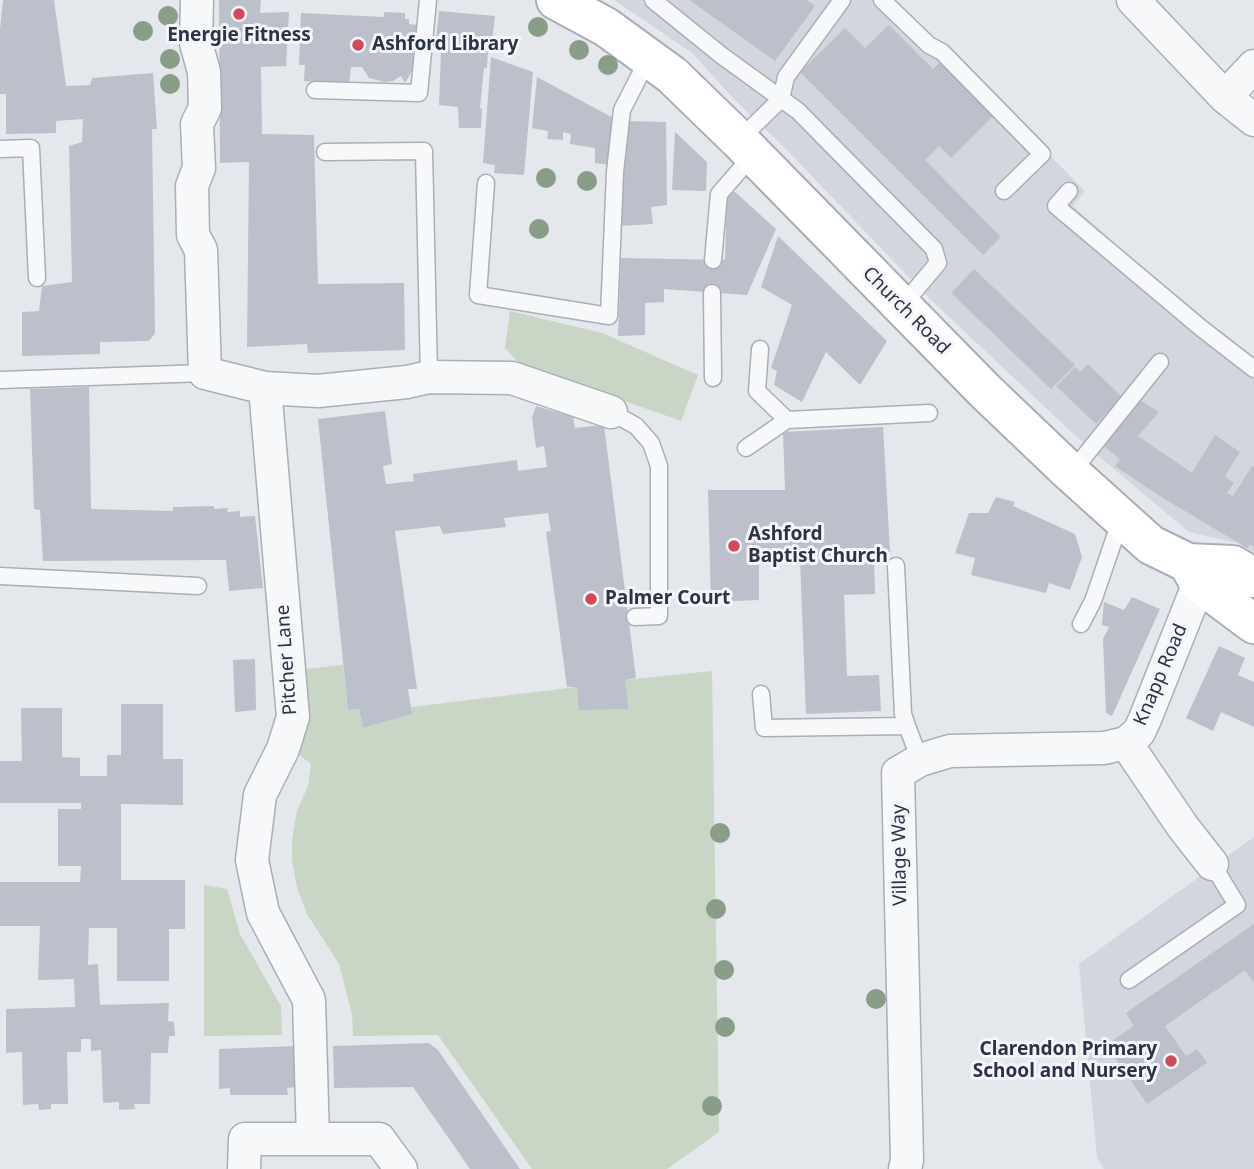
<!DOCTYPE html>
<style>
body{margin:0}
canvas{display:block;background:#e4e7ec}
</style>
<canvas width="1254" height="1169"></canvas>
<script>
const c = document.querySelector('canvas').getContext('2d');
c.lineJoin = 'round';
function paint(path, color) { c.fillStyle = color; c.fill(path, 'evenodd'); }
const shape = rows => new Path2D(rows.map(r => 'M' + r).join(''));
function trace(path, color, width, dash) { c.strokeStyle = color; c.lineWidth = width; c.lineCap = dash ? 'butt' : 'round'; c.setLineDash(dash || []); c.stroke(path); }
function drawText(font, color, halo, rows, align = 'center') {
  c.font = font + ' "Noto Sans",sans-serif'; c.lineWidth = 6; c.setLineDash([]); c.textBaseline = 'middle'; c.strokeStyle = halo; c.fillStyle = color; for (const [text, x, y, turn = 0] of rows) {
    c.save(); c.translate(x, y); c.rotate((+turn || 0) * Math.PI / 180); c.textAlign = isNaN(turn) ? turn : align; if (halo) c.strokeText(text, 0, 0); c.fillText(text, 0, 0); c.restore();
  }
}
paint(shape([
 [614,0,896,0,1085,191,1073,206,1150,276,1254,357,1254,552,1237,543,1189,532,1082,442,929,298,787,150,733,98,692,53],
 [1254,837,1254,1169,1104,1169,1097,1158,1079,964]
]), '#d2d6de');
paint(shape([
 [510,311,602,333,698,375,681,421,520,364,505,348],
 [343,665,348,710,359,709,363,728,411,714,411,707,577,687,629,708,625,680,712,671,719,1132,667,1169,532,1169,438,1035,353,1036,352,1014,339,964,307,914,297,888,292,860,292,840,297,811,308,786,311,764,298,754,306,727,305,669],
 [204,885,227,889,240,934,281,1006,282,1035,204,1036]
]), '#c9d6c5');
paint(shape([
 [3,0,54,0,66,86,90,85,92,78,153,73,157,129,152,129,155,333,149,341,100,342,100,354,22,356,22,312,39,311,42,286,72,282,69,146,82,142,83,119,56,121,56,133,6,134,6,94,0,94,0,29],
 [219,0,261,0,260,13,289,12,286,66,261,67,262,134,314,135,318,284,404,283,405,350,308,353,307,344,247,347,249,162,220,163],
 [689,0,807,0,815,6,775,61],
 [439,11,495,16,491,50,488,50,487,68,484,68,480,108,482,109,481,128,459,128,458,107,439,105,441,51,435,51],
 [384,12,405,13,405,19,409,19,409,24,417,25,414,67,405,83,401,76,393,81,384,82,369,78,362,67,351,67,349,84,304,81,305,65,299,65,301,13,384,17],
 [889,25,933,69,945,58,1006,119,1001,124,993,116,951,158,939,146,925,160,1001,237,983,255,800,72,845,28,865,48],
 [491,57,533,72,524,175,494,173,495,165,483,163],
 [537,77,617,120,612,165,595,163,595,148,570,144,571,134,563,132,563,140,547,139,548,131,532,128],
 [625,121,666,122,667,205,651,207,653,224,620,226],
 [675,132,707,162,706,191,672,190],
 [735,192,776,229,747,295,664,289,664,302,645,303,645,335,618,336,621,258,725,260,727,193],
 [778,236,887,341,860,385,826,352,802,402,774,385,777,371,771,368,792,305,761,287],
 [974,269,1075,365,1051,389,951,293],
 [1088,364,1122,397,1096,424,1056,386,1075,367,1080,372],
 [89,387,91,509,173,511,173,507,214,506,214,509,228,508,227,512,240,511,240,517,255,516,263,588,229,591,226,560,43,561,40,510,34,509,30,389],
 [1138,399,1159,412,1138,436,1192,473,1215,435,1240,452,1225,476,1234,483,1227,493,1233,496,1252,466,1254,467,1254,547,1250,544,1247,548,1163,498,1115,466,1120,459,1100,443],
 [536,406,573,417,575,428,604,425,636,678,625,680,629,709,579,710,577,687,567,687,546,532,551,531,548,513,504,518,506,527,443,534,440,526,395,531,417,689,408,689,412,714,363,728,359,709,348,710,318,419,385,411,392,464,383,466,386,484,414,481,413,474,517,460,518,471,547,467,544,446,536,448,532,417],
 [883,427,890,552,759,560,759,600,711,602,708,490,785,490,783,432],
 [996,497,1015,502,1013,506,1075,534,1082,557,1070,590,1049,583,1046,593,971,575,975,558,955,553,969,513,988,513],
 [874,556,875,594,844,595,847,676,879,675,881,711,806,714,800,559],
 [1132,597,1160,609,1112,716,1106,713,1103,639,1109,627,1102,625,1104,602,1124,610],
 [1219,646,1245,658,1238,675,1254,682,1254,727,1221,712,1213,731,1186,718],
 [255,659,256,710,235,712,233,660],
 [121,704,163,704,163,759,183,759,183,805,121,804,121,880,185,880,185,929,169,929,169,981,117,981,117,928,89,928,88,965,98,964,100,1005,169,1003,168,1021,174,1022,175,1036,169,1036,168,1053,151,1053,150,1104,134,1104,135,1109,119,1110,119,1102,103,1103,101,1050,91,1051,91,1039,81,1039,81,1052,67,1052,68,1104,51,1104,51,1109,39,1110,38,1104,23,1105,22,1052,6,1053,6,1009,75,1007,74,979,38,980,40,926,0,926,0,882,80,882,81,866,58,866,58,809,81,809,81,803,0,803,0,761,22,761,21,708,62,708,62,757,80,758,80,776,107,776,107,755,121,755],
 [1254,924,1254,983,1245,970,1165,1026,1186,1056,1197,1049,1207,1063,1147,1104,1106,1045,1134,1026,1126,1013],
 [429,1043,438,1050,520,1169,470,1169,413,1087,334,1088,333,1046],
 [297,1046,297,1087,287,1088,288,1095,230,1095,230,1088,219,1089,219,1049]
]), '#bbc0ca');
const lane = shape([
 [653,0,721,55,798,111,934,249,938,263,901,307],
 [882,0,929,45,942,52,1042,154,1004,191],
 [315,90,419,93,428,0],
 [739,140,781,99,786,77,842,0],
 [0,149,31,148,37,278],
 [325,152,424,151,429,377],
 [486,183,478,295,609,316,615,172,622,110,648,59],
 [1069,191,1056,206,1201,328,1254,369],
 [713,260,719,194,753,155],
 [712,293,713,378],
 [760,349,757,391,787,420,929,413],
 [0,380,205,373],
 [611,412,636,426,651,443,659,466,659,616,635,617],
 [746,448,787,420],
 [1071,473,1160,362],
 [896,566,903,714,907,726],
 [0,576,198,586],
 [1081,624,1093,601,1121,519],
 [761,694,764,728,907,726,920,760],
 [1129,980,1237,905,1212,864]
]);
const street = shape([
 [197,0,196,43,204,72,205,108,197,124,199,168,192,186,193,235,201,250,205,373,265,388,318,391,407,382,429,377,512,378,611,412],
 [1133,0,1225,97,1254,120],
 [1225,97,1254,66],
 [265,388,293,717,283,749,260,795,252,860,263,913,309,1000,313,1139],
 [1199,583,1145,719,1139,732,1126,743,1183,827,1212,864],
 [244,1169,245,1139,379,1139,401,1169],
 [905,1169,907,1160,898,773,920,760,950,751,1104,748,1126,743]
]);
const secondary = shape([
 [556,0,606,27,672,75,739,140,985,391,1071,473,1151,545,1188,563,1199,583,1254,624],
 [1188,563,1233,565,1254,578]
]);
trace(lane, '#a9aeb7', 19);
trace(street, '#a9aeb7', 35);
trace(secondary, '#a9aeb7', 42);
trace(lane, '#f7f8fa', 16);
trace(street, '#f7f8fa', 32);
trace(secondary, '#fff', 38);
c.fillStyle = '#899d89';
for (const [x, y] of [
 [168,16],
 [538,27],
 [143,31],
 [579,50],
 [170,59],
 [608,65],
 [170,84],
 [546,178],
 [587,181],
 [539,229],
 [720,833],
 [716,909],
 [724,970],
 [876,999],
 [725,1027],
 [712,1106]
]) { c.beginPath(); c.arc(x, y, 10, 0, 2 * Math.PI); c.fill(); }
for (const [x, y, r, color] of [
 [239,14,7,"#d1495b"],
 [358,45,7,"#d1495b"],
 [734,546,7,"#d1495b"],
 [591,599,7,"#d1495b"],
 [1171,1061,7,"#d1495b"]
]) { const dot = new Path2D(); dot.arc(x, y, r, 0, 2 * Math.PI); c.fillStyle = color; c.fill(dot); trace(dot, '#f4f6f9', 2.5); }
drawText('bold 19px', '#2b3445', '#f4f6f9', [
 ["Energie Fitness",239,36,"center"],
 ["Ashford Library",372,45],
 ["Ashford",748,535],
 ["Baptist Church",748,557],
 ["Palmer Court",605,599],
 ["Clarendon Primary",1157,1050,"right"],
 ["School and Nursery",1157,1072,"right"]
], 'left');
drawText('19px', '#2b3445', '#f4f6f9', [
 ["Church Road",906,311,45],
 ["Pitcher Lane",287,660,-94],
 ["Knapp Road",1161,675,-67],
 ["Village Way",900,855,-91]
]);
</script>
